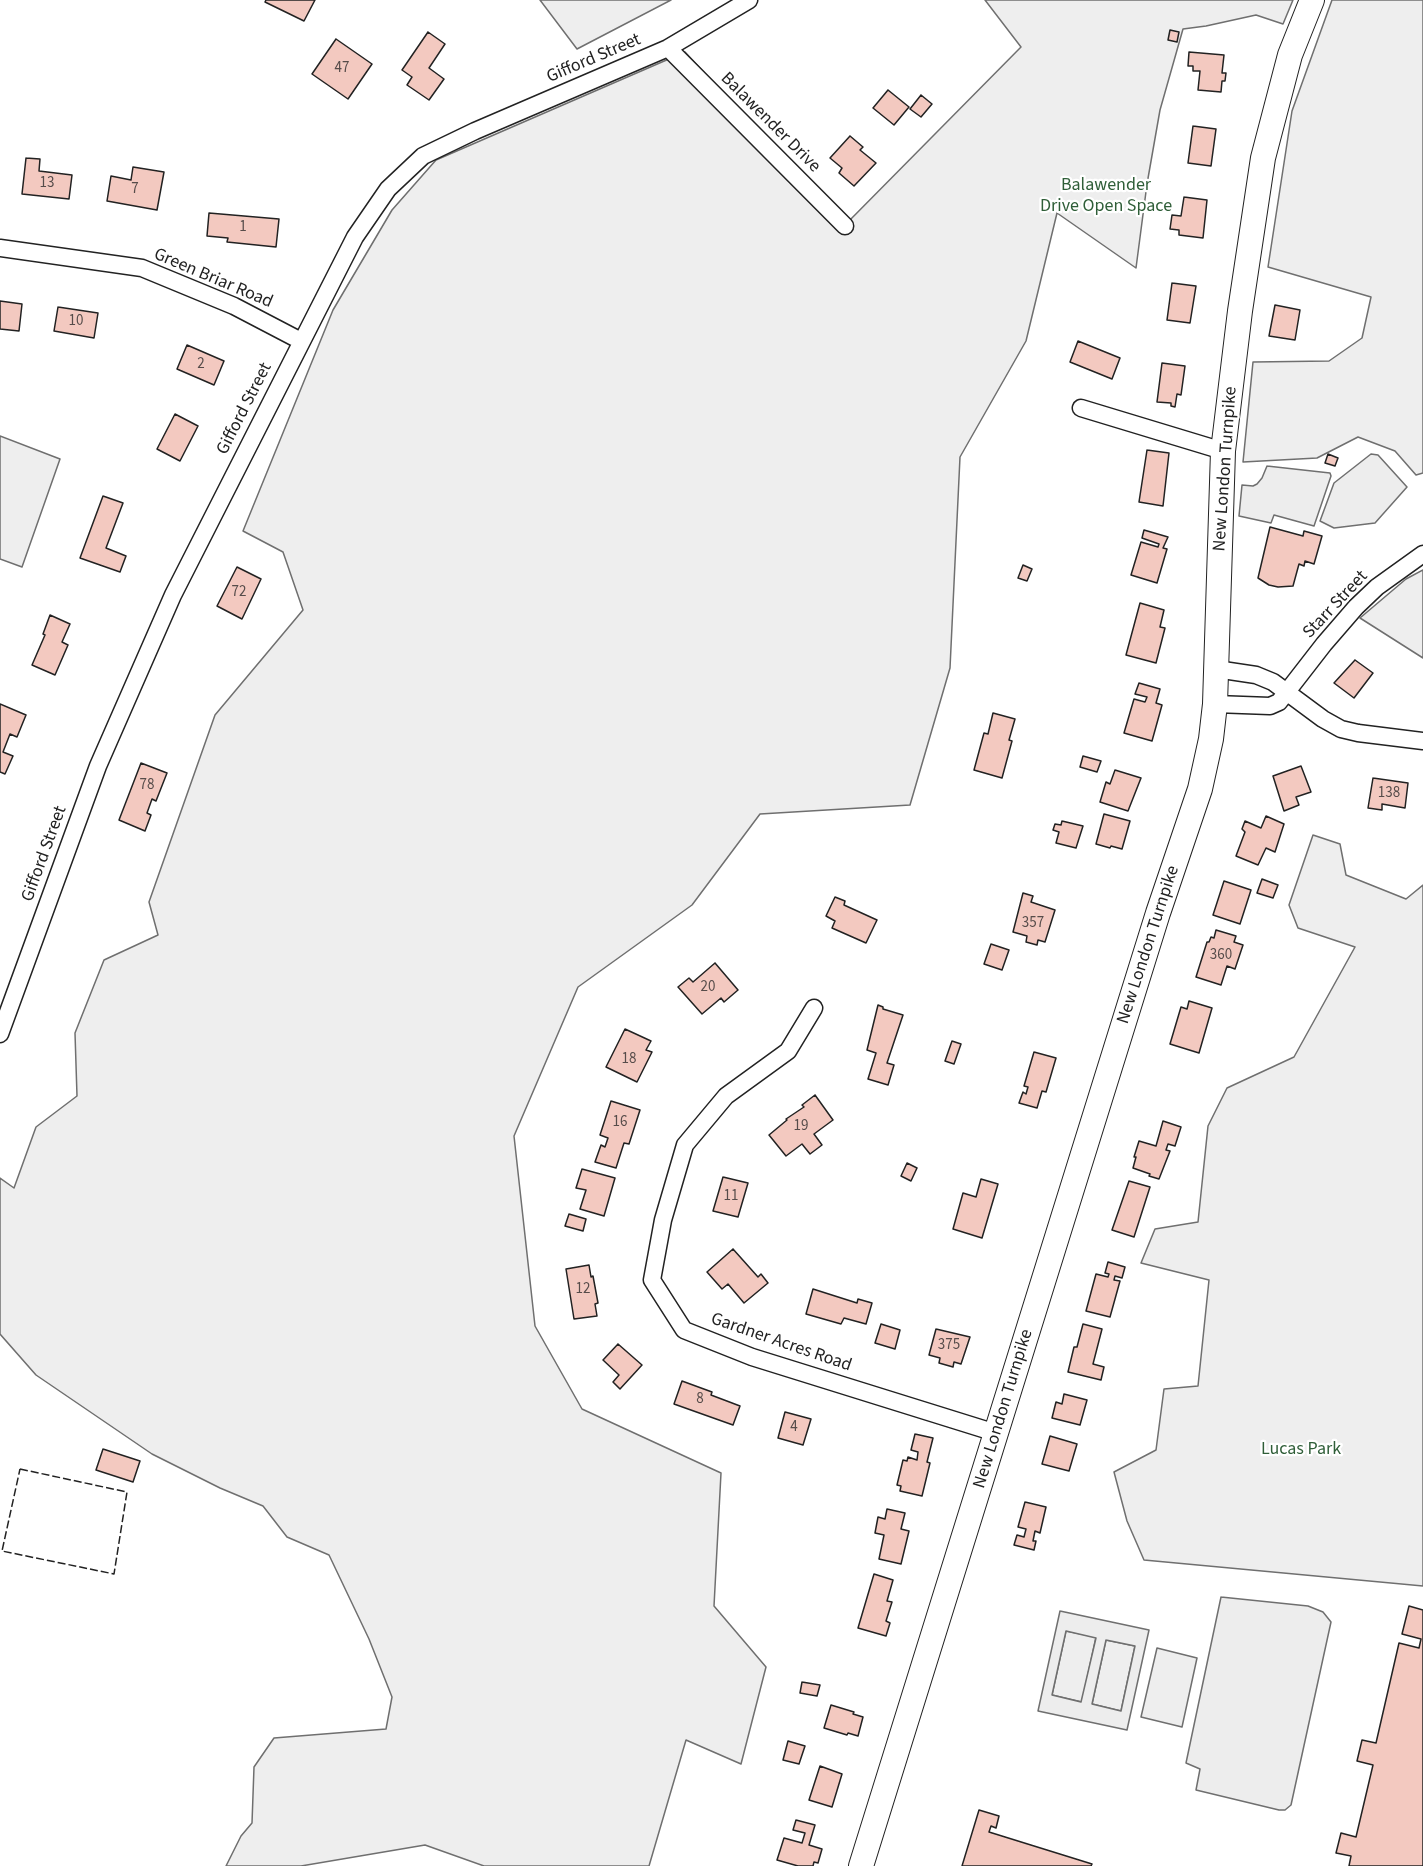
<!DOCTYPE html>
<style>
body{margin:0}
canvas{display:block;background:#fff}
</style>
<canvas width="1423" height="1866"></canvas>
<script>
const c = document.querySelector('canvas').getContext('2d');
c.lineJoin = 'round';
function paint(path, color) { c.fillStyle = color; c.fill(path, 'evenodd'); }
const shape = rows => new Path2D(rows.map(r => 'M' + r).join(''));
function trace(path, color, width, dash) { c.strokeStyle = color; c.lineWidth = width; c.lineCap = dash ? 'butt' : 'round'; c.setLineDash(dash || []); c.stroke(path); }
function drawText(font, color, halo, rows, align = 'center') {
  c.font = font + ' "Source Sans 3",sans-serif'; c.lineWidth = 4.5; c.setLineDash([]); c.textBaseline = 'middle'; c.strokeStyle = halo; c.fillStyle = color; for (const [text, x, y, turn = 0] of rows) {
    c.save(); c.translate(x, y); c.rotate((+turn || 0) * Math.PI / 180); c.textAlign = isNaN(turn) ? turn : align; if (halo) c.strokeText(text, 0, 0); c.fillText(text, 0, 0); c.restore();
  }
}
const green = shape([
 [540,0,671,0,577,49,540,0],
 [985,0,1293,0,1283,24,1256,15,1206,26,1183,29,1160,110,1147,184,1136,268,1057,213,1026,341,960,457,950,668,910,805,760,814,692,905,578,987,514,1136,535,1326,582,1409,721,1473,714,1606,766,1667,741,1764,686,1740,649,1866,484,1866,425,1845,301,1866,226,1866,241,1836,252,1823,254,1767,274,1738,386,1729,392,1697,369,1639,329,1555,287,1537,263,1506,220,1488,152,1454,36,1375,0,1334,0,1178,14,1188,36,1127,77,1096,75,1033,104,960,158,935,149,902,215,715,303,610,283,552,243,531,333,310,392,210,436,160,685,52,845,225,1021,47,985,0],
 [1332,0,1423,0,1423,473,1416,475,1395,451,1358,437,1317,458,1243,462,1253,362,1329,361,1362,338,1371,297,1268,267,1292,111,1332,0],
 [0,436,60,459,22,567,0,559,0,436],
 [1423,570,1423,658,1360,618,1406,579,1423,570],
 [1313,835,1340,844,1346,875,1406,899,1423,885,1423,1586,1144,1560,1127,1521,1114,1472,1156,1450,1164,1389,1198,1386,1209,1280,1141,1263,1155,1229,1198,1222,1208,1126,1227,1088,1294,1057,1355,947,1298,928,1289,905,1313,835],
 [1066,1631,1096,1637,1082,1702,1052,1695,1066,1631],
 [1106,1640,1135,1646,1121,1711,1092,1704,1106,1640],
 [1157,1648,1197,1658,1182,1727,1141,1717,1157,1648]
]);
paint(green, '#eee');
trace(green, '#6f6f6f', 1.5);
const parking = shape([
 [1371,454,1378,455,1407,487,1375,523,1334,528,1320,521,1334,483,1371,454],
 [1267,466,1330,473,1331,476,1314,526,1274,515,1271,523,1239,516,1242,485,1253,486,1257,484,1262,478,1267,466],
 [1221,1597,1308,1606,1323,1612,1331,1622,1291,1805,1285,1810,1279,1810,1196,1790,1200,1769,1186,1763,1221,1597],
 [1060,1611,1149,1630,1127,1730,1038,1711,1060,1611],
 [1066,1631,1096,1638,1081,1702,1052,1695,1066,1631],
 [1106,1640,1135,1646,1121,1711,1092,1704,1106,1640]
]);
paint(parking, '#ededed');
trace(parking, '#6f6f6f', 1.5);
const building = shape([
 [266,0,315,0,304,21,265,2,266,0],
 [1170,30,1179,32,1177,42,1168,40,1170,30],
 [428,32,445,44,429,68,444,79,429,100,407,85,412,77,402,70,428,32],
 [336,39,372,64,348,99,312,74,336,39],
 [1189,52,1224,55,1222,73,1226,73,1225,81,1222,81,1221,92,1198,90,1200,71,1193,71,1193,66,1188,66,1189,52],
 [888,90,909,107,894,125,873,108,888,90],
 [921,95,932,104,921,117,910,109,921,95],
 [1193,126,1216,129,1211,166,1188,163,1193,126],
 [850,136,863,147,860,150,876,163,854,186,839,173,842,168,830,158,850,136],
 [26,158,40,159,39,171,72,175,69,199,22,194,26,158],
 [133,167,164,172,157,210,107,201,111,176,131,180,133,167],
 [1184,197,1207,200,1203,238,1179,235,1179,230,1170,229,1172,215,1181,216,1184,197],
 [209,213,279,219,276,247,227,242,228,238,207,236,209,213],
 [1172,283,1196,286,1190,323,1167,320,1172,283],
 [0,301,22,304,19,331,0,329,0,301],
 [1275,305,1300,310,1295,340,1269,336,1275,305],
 [58,307,98,313,94,338,54,331,58,307],
 [1078,341,1120,358,1112,379,1070,362,1078,341],
 [187,345,224,361,214,385,177,369,187,345],
 [1162,363,1185,366,1181,395,1177,394,1175,407,1171,406,1171,403,1157,402,1162,363],
 [175,414,198,426,180,461,157,449,175,414],
 [1147,450,1169,453,1163,506,1139,502,1147,450],
 [1328,454,1338,458,1335,466,1325,463,1328,454],
 [103,496,123,503,106,548,126,556,120,572,80,558,103,496],
 [1270,527,1303,536,1304,531,1322,536,1314,564,1305,561,1304,566,1299,564,1293,586,1278,587,1269,585,1258,578,1270,527],
 [1144,530,1168,537,1163,548,1167,549,1157,583,1131,575,1141,542,1158,547,1159,544,1142,538,1144,530],
 [1023,565,1032,569,1027,581,1018,578,1023,565],
 [237,567,261,579,242,619,217,606,237,567],
 [1140,603,1164,610,1160,627,1165,628,1156,663,1126,655,1140,603],
 [50,615,70,624,62,642,68,645,55,675,32,665,45,635,43,634,50,615],
 [1355,660,1373,673,1354,698,1334,683,1355,660],
 [1139,683,1160,689,1156,703,1162,705,1152,741,1124,733,1134,699,1145,702,1147,697,1135,694,1139,683],
 [0,704,26,715,17,737,10,734,3,752,13,756,5,774,0,772,0,704],
 [993,713,1015,719,1009,740,1012,741,1002,778,974,770,984,733,988,734,993,713],
 [1083,756,1101,761,1097,772,1080,767,1083,756],
 [141,763,167,773,156,801,152,799,147,813,151,815,145,831,119,820,141,763],
 [1301,766,1311,792,1296,797,1299,805,1284,811,1273,776,1301,766],
 [1115,770,1141,778,1128,811,1100,802,1106,782,1110,784,1115,770],
 [1373,778,1408,783,1405,808,1382,804,1382,810,1368,808,1373,778],
 [1104,814,1130,821,1122,849,1111,846,1110,848,1096,844,1104,814],
 [1266,816,1284,824,1275,852,1266,848,1258,865,1236,856,1245,832,1242,829,1245,821,1261,828,1266,816],
 [1062,821,1083,826,1076,848,1056,843,1059,832,1053,830,1055,824,1061,825,1062,821],
 [1262,879,1278,885,1273,898,1257,893,1262,879],
 [1224,881,1251,890,1240,924,1213,915,1224,881],
 [1023,893,1033,896,1031,902,1055,910,1045,942,1038,940,1037,945,1026,942,1027,936,1013,932,1023,893],
 [835,897,845,901,844,905,877,920,866,943,832,928,835,921,826,916,835,897],
 [1216,930,1236,936,1234,942,1243,945,1235,969,1227,966,1221,985,1196,977,1207,942,1209,942,1211,937,1214,938,1216,930],
 [991,944,1009,950,1002,970,984,964,991,944],
 [715,963,738,990,724,1002,721,998,702,1014,678,987,689,978,693,982,715,963],
 [1189,1001,1212,1008,1199,1053,1170,1044,1181,1007,1187,1009,1189,1001],
 [878,1005,883,1007,883,1009,903,1015,887,1063,894,1065,888,1085,868,1079,876,1053,867,1050,878,1005],
 [625,1029,651,1041,646,1050,652,1052,637,1082,606,1067,625,1029],
 [952,1041,961,1044,954,1064,945,1061,952,1041],
 [1034,1052,1056,1058,1046,1092,1042,1091,1037,1108,1019,1103,1023,1092,1026,1094,1028,1087,1024,1086,1034,1052],
 [815,1095,833,1120,814,1134,822,1145,810,1154,802,1144,786,1156,769,1135,787,1120,786,1119,804,1107,802,1105,815,1095],
 [611,1101,640,1110,629,1144,624,1143,616,1168,595,1162,601,1145,605,1147,608,1138,600,1135,611,1101],
 [1163,1121,1181,1127,1175,1146,1168,1144,1166,1150,1170,1151,1159,1179,1149,1176,1150,1174,1133,1168,1136,1157,1134,1157,1139,1141,1156,1146,1163,1121],
 [907,1163,917,1168,911,1181,901,1176,907,1163],
 [582,1169,615,1178,604,1216,580,1209,586,1190,576,1188,582,1169],
 [723,1177,748,1183,738,1217,713,1211,723,1177],
 [981,1179,998,1184,982,1238,953,1229,963,1193,976,1197,981,1179],
 [1129,1181,1150,1187,1134,1237,1112,1230,1129,1181],
 [569,1214,586,1219,583,1231,565,1226,569,1214],
 [733,1249,758,1277,761,1274,768,1283,744,1303,728,1284,722,1289,707,1272,733,1249],
 [1108,1262,1125,1267,1122,1278,1115,1276,1114,1280,1120,1281,1110,1317,1086,1311,1096,1274,1108,1277,1109,1274,1105,1273,1108,1262],
 [589,1265,591,1277,593,1276,598,1303,595,1304,597,1316,574,1319,566,1269,589,1265],
 [813,1289,857,1303,858,1299,872,1303,866,1324,844,1318,841,1324,806,1314,813,1289],
 [881,1324,900,1330,895,1349,875,1343,881,1324],
 [1083,1324,1102,1329,1093,1364,1104,1367,1101,1380,1068,1372,1074,1347,1077,1347,1083,1324],
 [936,1329,970,1337,961,1364,954,1362,953,1367,939,1363,940,1358,929,1355,936,1329],
 [618,1344,642,1365,620,1389,613,1382,619,1375,603,1360,618,1344],
 [682,1381,712,1392,711,1395,740,1406,733,1425,674,1404,682,1381],
 [1064,1394,1087,1400,1080,1425,1052,1418,1056,1402,1062,1404,1064,1394],
 [785,1412,811,1419,803,1445,778,1438,785,1412],
 [915,1434,933,1438,927,1462,930,1463,922,1496,900,1491,901,1486,897,1485,903,1460,907,1461,908,1457,917,1460,918,1452,911,1450,915,1434],
 [1050,1436,1077,1444,1069,1471,1042,1464,1050,1436],
 [103,1449,140,1461,133,1482,96,1470,103,1449],
 [1025,1502,1046,1507,1040,1533,1035,1531,1033,1541,1036,1541,1034,1550,1014,1545,1017,1535,1024,1537,1026,1529,1018,1527,1025,1502],
 [887,1509,905,1513,901,1529,909,1531,901,1564,879,1559,884,1535,875,1533,878,1517,885,1519,887,1509],
 [874,1574,893,1580,887,1601,892,1602,886,1621,890,1623,886,1636,858,1628,874,1574],
 [1409,1606,1423,1610,1423,1866,1349,1866,1351,1856,1336,1853,1341,1833,1356,1837,1373,1765,1357,1761,1362,1740,1376,1743,1399,1643,1419,1648,1421,1639,1402,1634,1409,1606],
 [802,1682,820,1685,817,1696,800,1693,802,1682],
 [831,1705,854,1712,853,1714,863,1717,858,1736,848,1733,847,1735,824,1728,831,1705],
 [788,1741,805,1746,799,1764,783,1760,788,1741],
 [820,1766,842,1774,832,1807,809,1800,820,1766],
 [979,1810,999,1816,996,1828,991,1826,989,1832,1092,1864,1091,1866,962,1866,979,1810],
 [796,1820,815,1825,809,1845,822,1849,818,1863,814,1862,813,1866,798,1866,777,1860,784,1838,802,1843,805,1833,793,1830,796,1820]
]);
paint(building, '#f3c9c0');
trace(building, '#222', 1.5);
const minor = shape([
 [668,48,845,226],
 [0,248,142,268,234,306,301,341],
 [1081,408,1223,451],
 [1216,669,1256,675,1273,682,1323,719,1341,729,1358,733,1423,741],
 [1215,704,1270,706,1279,702,1324,644,1356,607,1377,587,1423,554],
 [814,1008,788,1051,726,1096,685,1145,663,1220,652,1280,684,1330,752,1357,996,1433],
 [0,1034,98,766,173,595,355,237,388,189,423,156,475,131,668,48,749,0]
]);
const secondary = shape([
 [861,1866,1158,913,1200,789,1211,739,1215,704,1223,451,1240,311,1263,158,1290,55,1312,0]
]);
trace(minor, '#222', 19);
trace(secondary, '#222', 26);
trace(minor, '#fff', 16);
trace(secondary, '#fff', 24);
trace(shape([
 [20,1469,127,1492,114,1574,2,1551,20,1469]
]), '#222', 1.5, [8, 3]);
drawText('15px', '#564c4a', null, [
 ["47",342,69],
 ["13",47,184],
 ["7",135,190],
 ["1",243,228],
 ["10",76,322],
 ["2",201,365],
 ["72",239,593],
 ["78",147,786],
 ["138",1389,794],
 ["357",1033,924],
 ["360",1221,956],
 ["20",708,988],
 ["18",629,1060],
 ["16",620,1123],
 ["19",801,1127],
 ["11",731,1197],
 ["12",583,1290],
 ["375",949,1346],
 ["8",700,1400],
 ["4",794,1428]
]);
drawText('18px', '#222', '#fff', [
 ["Gifford Street",594,59,-23],
 ["Balawender Drive",770,123,45],
 ["Green Briar Road",213,279,23],
 ["Gifford Street",245,409,-63],
 ["New London Turnpike",1226,469,-86],
 ["Starr Street",1336,605,-47],
 ["Gifford Street",45,854,-70],
 ["New London Turnpike",1149,945,-72],
 ["Gardner Acres Road",781,1343,19],
 ["New London Turnpike",1004,1409,-73]
]);
drawText('18px', '#2f5e38', '#fff', [
 ["Balawender",1106,186],
 ["Drive Open Space",1106,207],
 ["Lucas Park",1301,1450]
]);
</script>
